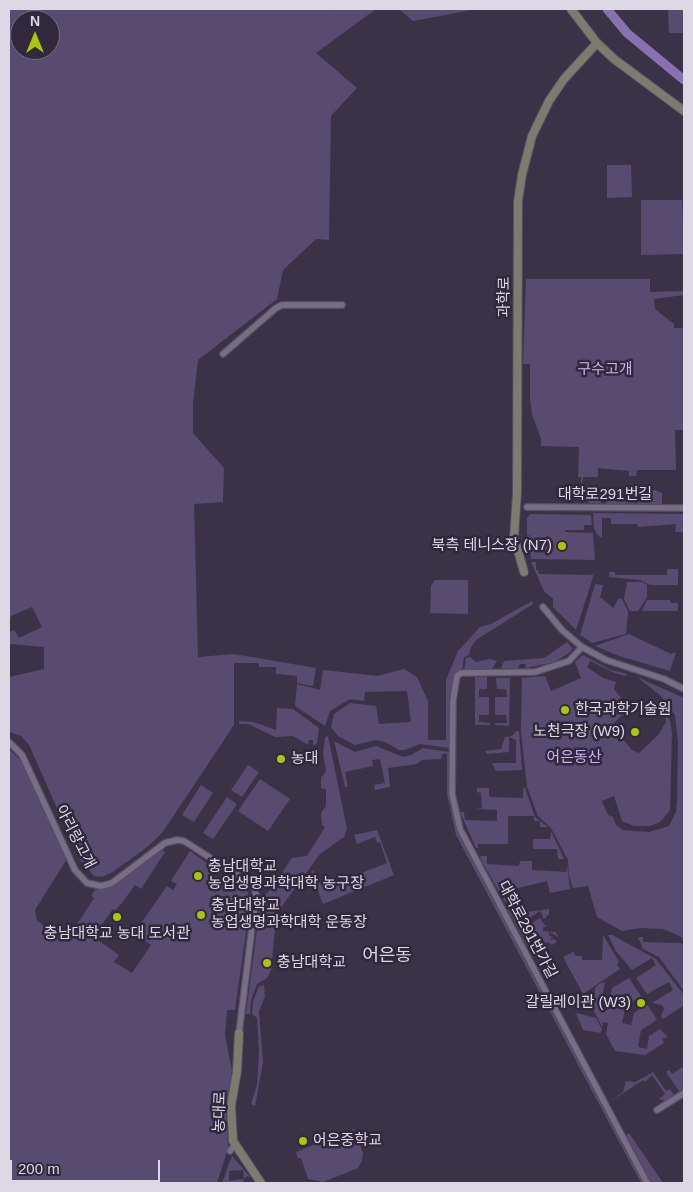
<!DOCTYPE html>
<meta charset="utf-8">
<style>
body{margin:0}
#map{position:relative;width:693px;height:1192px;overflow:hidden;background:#3a3348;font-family:Arial,sans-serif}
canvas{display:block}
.frame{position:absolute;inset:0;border:10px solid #dcd8e5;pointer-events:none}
.north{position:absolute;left:10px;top:10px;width:50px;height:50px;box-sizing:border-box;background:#30293d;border:1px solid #756f80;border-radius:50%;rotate:0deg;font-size:14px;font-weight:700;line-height:20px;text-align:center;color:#dcd8e5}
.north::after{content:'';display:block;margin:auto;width:18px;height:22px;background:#afc504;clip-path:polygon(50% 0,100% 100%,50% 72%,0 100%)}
.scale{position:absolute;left:10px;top:1160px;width:150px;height:22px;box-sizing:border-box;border:2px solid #dcd8e5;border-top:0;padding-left:6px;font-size:15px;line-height:18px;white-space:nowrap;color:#dcd8e5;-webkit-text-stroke:4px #30293d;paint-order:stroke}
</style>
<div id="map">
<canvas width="693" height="1192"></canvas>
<div class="frame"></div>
<div class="north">N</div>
<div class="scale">200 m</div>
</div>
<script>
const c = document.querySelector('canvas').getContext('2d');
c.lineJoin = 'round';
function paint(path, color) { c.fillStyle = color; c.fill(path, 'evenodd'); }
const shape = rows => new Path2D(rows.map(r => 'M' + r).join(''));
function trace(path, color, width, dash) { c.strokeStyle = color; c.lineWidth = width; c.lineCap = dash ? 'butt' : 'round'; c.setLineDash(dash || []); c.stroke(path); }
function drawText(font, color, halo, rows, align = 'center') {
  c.font = font + ' Arial,"Noto Sans KR",sans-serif'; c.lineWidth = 5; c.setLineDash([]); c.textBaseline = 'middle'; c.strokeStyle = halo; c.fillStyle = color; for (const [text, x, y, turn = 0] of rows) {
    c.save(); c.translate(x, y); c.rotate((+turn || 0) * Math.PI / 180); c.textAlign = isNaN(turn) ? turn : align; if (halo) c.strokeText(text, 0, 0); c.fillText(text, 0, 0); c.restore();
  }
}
paint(shape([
 [9,9,332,9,334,11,336,9,376,9,316,53,357,88,331,116,329,240,316,239,283,270,277,299,198,360,193,403,193,433,224,468,223,502,194,504,198,657,234,654,316,668,313,686,297,683,297,676,276,674,276,667,259,667,259,663,234,663,234,725,162,833,145,849,111,873,102,877,94,876,80,860,29,745,21,736,9,732,9,677,44,669,44,647,9,644,9,632,14,630,19,638,42,627,32,607,11,616,9,622],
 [20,20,50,20,50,50,20,50],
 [399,9,477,9,413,21],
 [668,9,684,9,684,33,669,33],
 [607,165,631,165,632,197,607,198],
 [641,200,682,200,684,254,641,255],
 [526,279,650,279,650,292,684,291,684,295,654,299,655,309,674,324,674,328,684,328,684,430,675,430,676,470,637,470,636,476,629,476,629,471,598,468,598,477,583,477,582,485,601,487,581,487,581,477,578,477,579,447,541,446,541,439,532,414,530,398,530,364,523,364],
 [582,489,601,489,601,504,590,503,581,496],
 [606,489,635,490,635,504,606,504],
 [636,490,655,490,662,493,662,504,636,504],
 [593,513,684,514,684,532,675,532,676,524,638,527,637,524,611,524,611,518,602,518,602,538,597,534,594,528],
 [530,514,591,515,592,525,584,525,584,530,565,530,565,532,593,533,595,560,531,559,527,536,531,535,527,535,527,518],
 [531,562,536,562,536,570,538,570,539,574,593,575,595,571,576,630,553,607,553,599,544,591],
 [667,569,678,569,678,585,650,585,640,580,609,577,609,572,615,572,615,575,667,575],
 [435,580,468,580,468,614,430,613,431,586],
 [627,582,642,582,647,585,647,597,638,611,630,611,624,599],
 [595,584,603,585,600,597,613,608,619,598,622,599,628,611,626,634,592,643,580,635],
 [647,600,670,600,671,603,678,603,678,611,642,611],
 [532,601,533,604,476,640,471,647,469,655,464,657,462,671,455,673,449,698,449,748,420,744,405,750,399,750,385,742,375,740,355,745,338,736,331,727,334,714,350,703,376,706,379,724,411,722,407,691,365,692,364,701,350,699,330,711,325,726,295,706,297,684,320,690,323,670,378,676,404,669,417,677,428,701,428,740,446,740,446,680,458,651,480,627,491,624],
 [629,634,671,654,676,652,670,671,619,656,595,646],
 [567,642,572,648,570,652,555,662,526,668,525,664,520,664,518,669,501,668,504,661,544,658],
 [583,655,611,670,627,674,626,676,615,673,590,661,587,667,603,678,616,682,614,689,622,699,626,711,613,724,619,735,632,750,639,753,659,734,666,722,665,711,670,721,672,732,670,810,660,822,650,826,634,826,622,821,614,796,602,801,608,815,613,817,616,825,623,830,649,832,669,826,676,812,677,801,678,742,675,715,661,696,637,677,684,698,684,938,663,929,640,928,622,931,597,917,588,886,573,888,569,876,568,860,551,828,538,816,527,787,521,731,522,678,545,676,551,691,581,678,575,662],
 [470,657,476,662,489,659,497,661,491,670,464,671,466,658],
 [475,677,487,677,487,689,479,689,479,697,489,697,489,715,479,715,479,722,490,723,490,725,475,725],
 [496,678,510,678,509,726,495,725,495,723,507,723,506,715,495,715,495,697,507,697,506,689,497,689],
 [277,708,293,709,319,728,317,743,313,746,313,740,309,740,308,745,293,736,275,737,248,724,239,724,239,721,254,722,276,730],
 [516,731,519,731,522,770,496,771,492,763,516,763,516,740,509,737,509,752,487,754,485,751,501,749,505,737,512,736],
 [328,736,347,829,344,837,320,854,282,906,276,919,271,970,267,978,257,984,251,1000,250,1014,246,1014,261,899,272,888,292,858,307,856,325,827,322,825,321,813,326,806,326,789,321,788,321,778,326,771,323,753,325,737],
 [334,741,355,752,376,746,403,757,411,755,423,748,449,752,450,805,459,834,643,1183,641,1183,456,835,447,795,447,754,442,754,441,759,422,760,417,764,388,768,390,787,375,790,374,785,385,783,380,759,372,760,373,766,345,772,348,787,345,787],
 [9,749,22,762,67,859,35,910,37,921,64,939,70,935,94,898,91,896,96,888,103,889,116,884,162,850,165,852,141,889,135,885,122,903,115,910,113,909,95,934,95,938,119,955,114,962,132,973,151,945,134,933,167,886,173,890,177,884,171,881,190,851,215,869,212,875,221,880,225,874,244,887,249,894,249,915,246,915,248,917,235,1010,227,1010,225,1035,232,1071,226,1105,228,1148,217,1183,9,1183],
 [248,765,259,772,242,797,231,790],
 [260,779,290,799,268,831,238,811],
 [201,785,213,793,194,822,182,815],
 [477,788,489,788,489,797,523,798,523,788,525,788,535,817,548,827,540,827,540,821,534,821,534,816,508,816,508,844,478,844,478,848,476,848,460,812,464,812,465,820,497,821,497,810,476,809,482,808,481,793,477,792],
 [227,797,237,804,213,839,203,833],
 [377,830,394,875,323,904,311,873,313,870,323,885,326,883,328,886,387,863,380,842,377,843,375,837,357,844,354,835],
 [551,831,564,859,558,859,557,849,533,849,533,839,550,839],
 [481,856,487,856,487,864,519,866,520,861,532,861,532,870,566,872,567,865,570,889,550,893,547,881,509,890,511,902,505,902,480,858],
 [512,906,513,915,515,918,528,915,527,912,549,909,549,915,547,915,546,918,542,918,543,916,540,911,523,923,526,927,540,918,546,927,543,927,543,931,555,932,559,937,549,932,549,935,553,937,549,940,554,939,557,942,552,945,548,942,535,950,537,956,533,957,507,908],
 [603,935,619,962,617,964,620,969,583,994,563,957,573,952,576,956,582,956,582,960,602,960],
 [608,935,612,935,656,959,684,995,684,1007,683,1006,663,1019,661,1016,664,1009,662,1005,652,1003,673,990,669,982,647,994,636,978,656,965,652,958,632,970,616,951],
 [638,937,643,937,643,942,680,943,684,945,684,991,659,957,643,949],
 [629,978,641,996,626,1005,622,1023,631,1025,634,1013,647,1004,657,1020,641,1030,638,1047,647,1049,649,1036,660,1029,668,1037,662,1039,664,1043,645,1055,615,1051,606,1034,608,1023,603,1022,602,1027,594,1011,595,988,599,984,605,982,600,1008,608,1010,612,988],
 [264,985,265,997,259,1011,263,1062,255,1106,251,1104,257,1085,259,1052,257,1018,252,1014,253,1001,259,987],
 [576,1013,596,1018,602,1029,601,1033,583,1030],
 [684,1066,684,1089,679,1091,666,1072,669,1070,672,1074],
 [653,1072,666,1091,670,1089,674,1095,665,1101,659,1099,665,1094,652,1075,645,1082,643,1080,610,1102,623,1092,626,1081,635,1082],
 [354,1129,363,1153,362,1161,358,1168,323,1182,308,1179,301,1158,298,1158,296,1152],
 [629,1133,663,1183,650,1183,625,1137],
 [232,1156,251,1178,247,1176,244,1179,243,1170,229,1171,229,1181,243,1179,244,1183,222,1183]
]), '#574b6f');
trace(shape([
 [607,9,627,33,684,80]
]), '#8772af', 9);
const street = shape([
 [223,354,276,308,282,305,342,305],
 [527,507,684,508],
 [543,607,562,630,582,647,606,660,664,679,684,689],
 [582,647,569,661,535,672,461,673,457,676,453,700,452,794,460,829,647,1183],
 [9,742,22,755,75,870,87,883,101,886,112,883,165,843,177,840,184,841,254,886,256,895,239,1033],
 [657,1110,684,1093],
 [230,1151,234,1146]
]);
const secondary = shape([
 [571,9,597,43,614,59,684,111],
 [524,572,514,537,517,493,518,201,522,175,532,136,549,101,564,79,597,43],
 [239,1033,237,1071,231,1106,233,1141,261,1183]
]);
trace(street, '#554f61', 8);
trace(secondary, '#554f61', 10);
trace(street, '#766e86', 5.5);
trace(secondary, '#7c7c6e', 8);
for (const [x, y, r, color] of [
 [562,546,5,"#afc504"],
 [565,710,5,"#afc504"],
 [635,732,5,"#afc504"],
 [281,759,5,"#afc504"],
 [198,876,5,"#afc504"],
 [201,915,5,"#afc504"],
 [117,917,5,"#afc504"],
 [267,963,5,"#afc504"],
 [641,1003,5,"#afc504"],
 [303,1141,5,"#afc504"]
]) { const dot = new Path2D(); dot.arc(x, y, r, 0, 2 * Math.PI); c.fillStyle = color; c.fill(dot); trace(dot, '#30293d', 2); }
drawText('15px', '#dcd8e5', '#30293d', [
 ["과학로",505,297,-90],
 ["대학로291번길",605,495],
 ["아리랑고개",75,837,63],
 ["대학로291번가길",527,930,62],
 ["농대로",220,1112,-88]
]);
drawText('15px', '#c9b1f6', '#30293d', [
 ["구수고개",605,370],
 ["어은동산",574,758]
]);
drawText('15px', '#dcd8e5', '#30293d', [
 ["북측 테니스장 (N7)",552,546,"right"],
 ["한국과학기술원",575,710],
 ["노천극장 (W9)",625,732,"right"],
 ["농대",291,759],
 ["충남대학교",208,867],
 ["농업생명과학대학 농구장",208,884],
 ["충남대학교",211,906],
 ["농업생명과학대학 운동장",211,923],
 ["충남대학교 농대 도서관",117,934,"center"],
 ["충남대학교",277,963],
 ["갈릴레이관 (W3)",631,1003,"right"],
 ["어은중학교",313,1141]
], 'left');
drawText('18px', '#dcd8e5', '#30293d', [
 ["어은동",387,956]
]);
</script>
